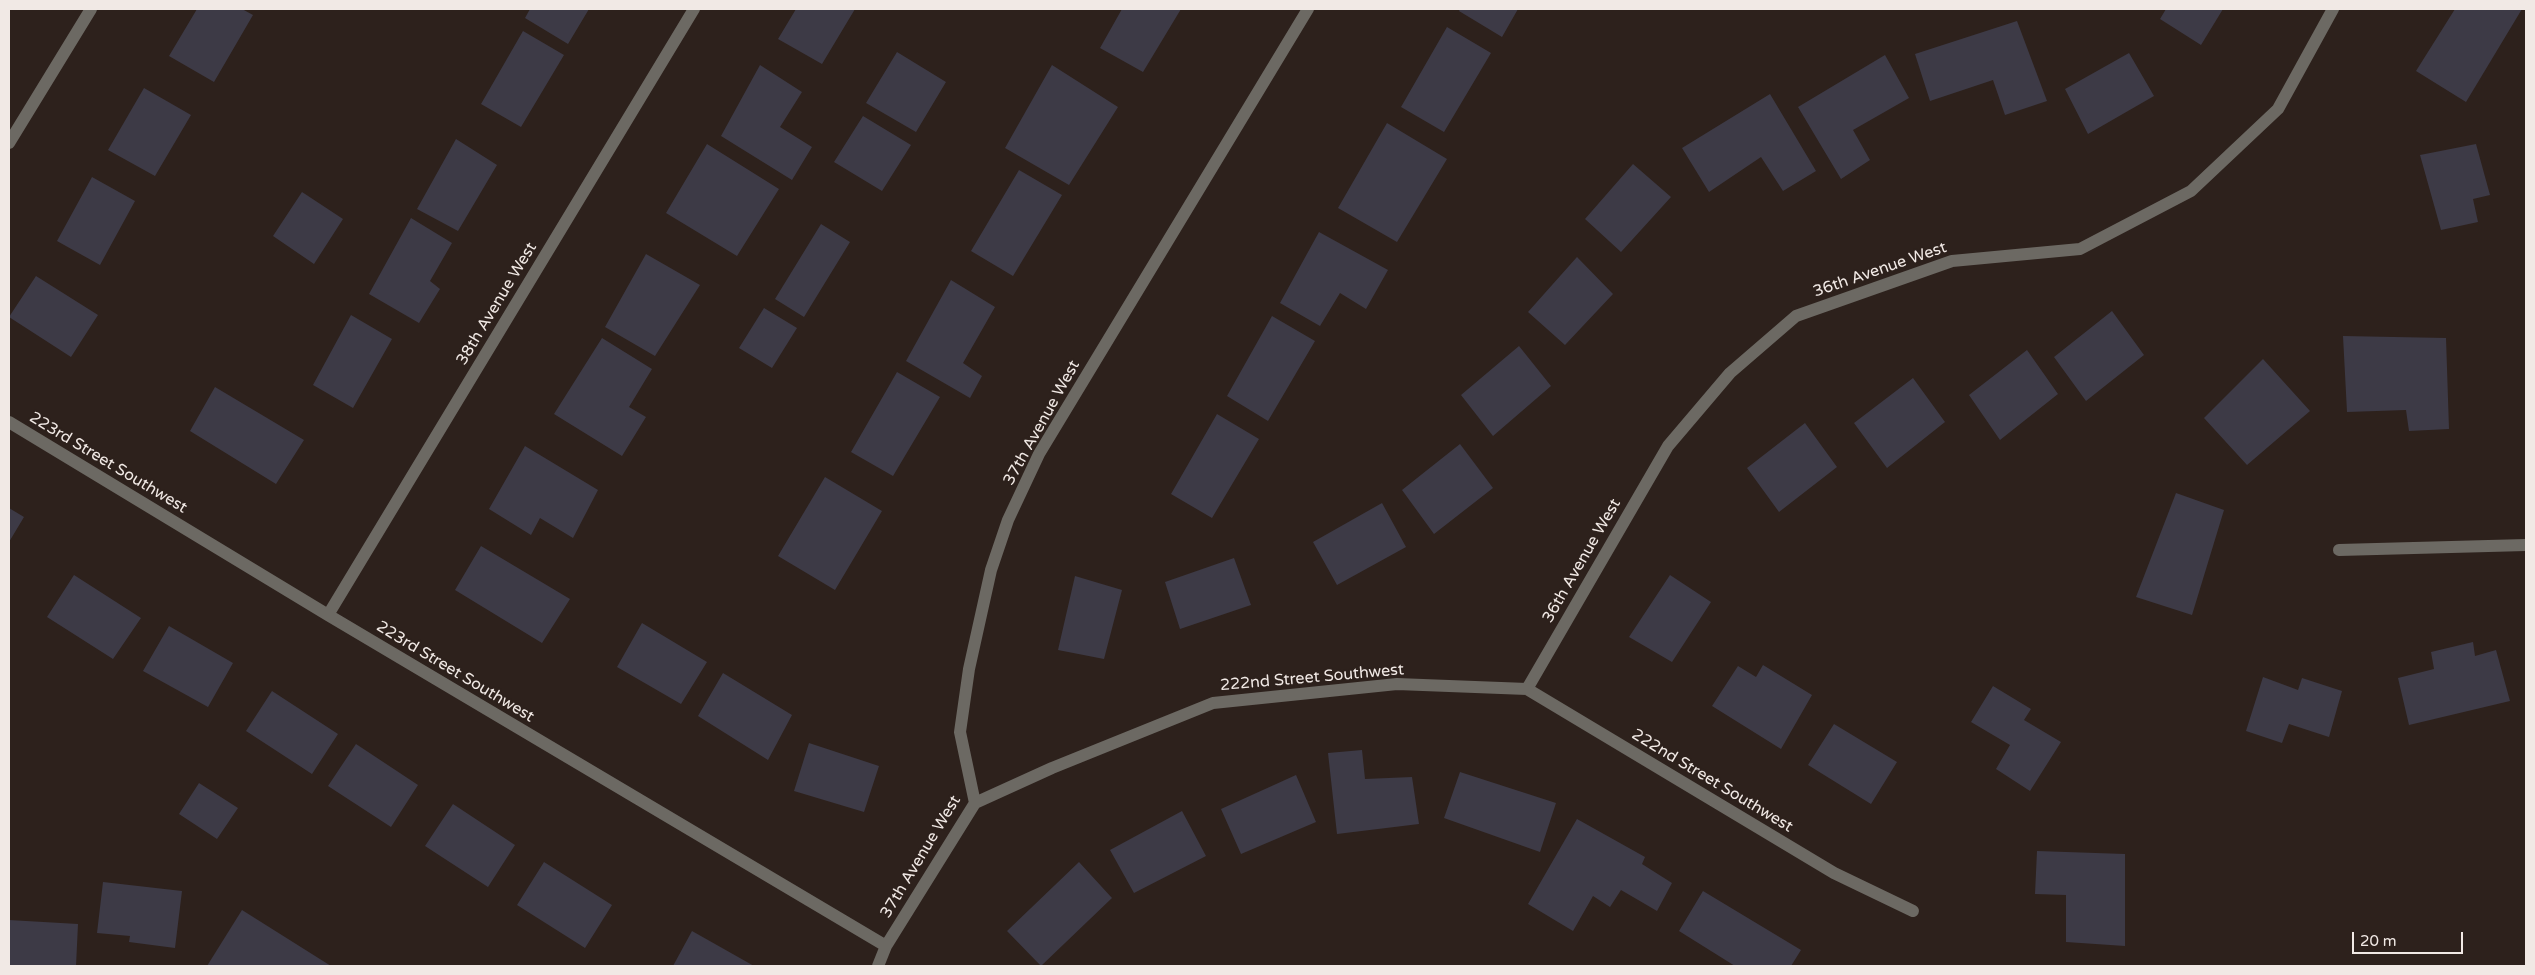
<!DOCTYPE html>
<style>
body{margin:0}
#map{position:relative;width:2535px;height:975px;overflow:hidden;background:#2d211c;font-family:"Varela Round",sans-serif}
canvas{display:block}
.frame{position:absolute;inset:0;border:10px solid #f1e9e5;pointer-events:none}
.scale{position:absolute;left:2352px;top:932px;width:111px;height:22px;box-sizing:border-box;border:2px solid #f1e9e5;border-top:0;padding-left:6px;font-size:15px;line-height:18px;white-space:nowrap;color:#f1e9e5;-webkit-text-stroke:4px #2d211c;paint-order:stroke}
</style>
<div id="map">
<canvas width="2535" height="975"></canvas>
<div class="frame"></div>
<div class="scale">20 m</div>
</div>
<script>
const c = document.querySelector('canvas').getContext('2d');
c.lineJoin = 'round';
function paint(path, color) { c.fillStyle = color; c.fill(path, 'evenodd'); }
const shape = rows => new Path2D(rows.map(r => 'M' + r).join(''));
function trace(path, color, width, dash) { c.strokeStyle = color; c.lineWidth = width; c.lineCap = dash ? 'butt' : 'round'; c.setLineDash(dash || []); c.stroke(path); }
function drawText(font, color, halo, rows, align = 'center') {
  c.font = font + ' "Varela Round",sans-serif'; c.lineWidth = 4; c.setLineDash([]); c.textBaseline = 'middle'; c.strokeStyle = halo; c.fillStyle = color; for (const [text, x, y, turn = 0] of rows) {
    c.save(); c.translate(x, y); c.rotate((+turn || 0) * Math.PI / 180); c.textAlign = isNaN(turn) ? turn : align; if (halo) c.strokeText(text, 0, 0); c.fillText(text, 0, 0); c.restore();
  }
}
paint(shape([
 [197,9,242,9,253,15,214,82,169,56],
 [530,9,589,9,568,44,525,18],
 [796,9,855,9,822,64,778,39],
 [1122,9,1181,9,1143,72,1100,48],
 [1460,9,1518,9,1502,37,1459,11],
 [2166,9,2223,9,2201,45,2160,19],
 [2455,9,2522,9,2466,102,2416,71],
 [2017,21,2047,101,2005,115,1993,80,1930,101,1915,54],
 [1447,27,1491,53,1444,132,1401,107],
 [523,31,564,55,521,127,481,104],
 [897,52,946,82,916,132,866,103],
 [2129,53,2154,96,2088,134,2065,89],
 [1885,55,1909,98,1853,130,1870,160,1841,179,1798,107],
 [760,65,802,92,780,127,812,147,792,180,721,136],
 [1052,65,1118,107,1069,185,1005,148],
 [144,88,191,115,155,176,108,150],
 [1770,94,1816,171,1783,191,1761,157,1709,192,1682,148],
 [863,116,911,145,882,191,834,162],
 [1387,123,1447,159,1397,242,1338,208],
 [456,139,497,165,458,231,417,209],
 [707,144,779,189,737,256,666,213],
 [2476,144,2490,195,2473,199,2478,222,2441,230,2420,155],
 [1633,164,1671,197,1621,252,1585,219],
 [1019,170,1062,195,1013,276,971,251],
 [92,177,135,201,100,265,57,241],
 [302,192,343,219,314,264,273,236],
 [411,218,452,243,430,281,440,289,419,323,369,294],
 [821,224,850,242,804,317,775,299],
 [1319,232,1388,270,1366,309,1340,293,1320,326,1280,303],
 [646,254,700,285,655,356,605,327],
 [1577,257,1613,294,1565,345,1528,312],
 [36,276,98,315,71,357,9,317],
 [951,280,995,307,963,363,982,376,970,398,906,361],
 [764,308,797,328,772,368,739,348],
 [2112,311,2144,355,2086,401,2054,357],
 [351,315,392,339,353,408,313,385],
 [1272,316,1315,341,1268,421,1227,396],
 [2343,336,2446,338,2449,429,2409,431,2406,410,2347,412],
 [602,338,652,369,629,407,646,417,622,456,554,414],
 [1519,346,1551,386,1493,436,1461,395],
 [2027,350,2058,394,2000,440,1969,395],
 [2263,359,2310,411,2247,465,2204,418],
 [897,372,940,397,893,476,851,452],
 [1913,378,1945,422,1887,468,1854,423],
 [215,387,304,440,276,484,190,431],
 [1217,414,1259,439,1212,518,1171,494],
 [1805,423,1837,467,1779,512,1747,468],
 [1460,444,1493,488,1434,534,1402,490],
 [525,446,598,490,573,538,540,518,531,535,489,509],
 [825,477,882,511,835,590,778,556],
 [2176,493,2224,510,2192,615,2136,597],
 [1382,503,1406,547,1337,585,1313,542],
 [9,508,24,517,9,542],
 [481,546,570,599,542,643,455,590],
 [1234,558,1251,605,1180,629,1165,582],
 [74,575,141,618,113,659,47,617],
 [1670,575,1711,602,1672,662,1629,637],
 [1075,576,1122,590,1104,659,1058,650],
 [642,623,707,662,681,704,617,667],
 [169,626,233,663,208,707,143,671],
 [2473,642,2475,656,2496,650,2510,701,2409,725,2398,678,2434,669,2431,652],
 [1763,665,1812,695,1781,749,1712,706,1738,666,1756,677],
 [723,673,792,715,768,760,698,716],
 [2263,677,2298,690,2302,678,2342,691,2329,737,2289,724,2282,743,2246,731],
 [1993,686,2031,709,2024,720,2061,742,2030,791,1996,769,2010,745,1971,722],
 [272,691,338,734,312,774,246,731],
 [1834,724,1897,762,1871,804,1808,765],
 [809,743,879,766,864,812,794,791],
 [356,744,418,785,391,827,328,786],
 [1362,750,1365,779,1412,777,1419,824,1337,834,1328,753],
 [1460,772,1556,803,1540,852,1444,818],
 [1296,775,1316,822,1241,854,1221,809],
 [199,783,238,808,217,839,179,814],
 [453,804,515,845,488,887,425,846],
 [1182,811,1206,856,1134,893,1110,850],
 [1577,819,1645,857,1642,864,1672,883,1657,911,1621,890,1610,907,1593,896,1573,931,1528,904],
 [2037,851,2125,854,2125,946,2066,942,2066,895,2035,894],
 [544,862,612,905,585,948,517,905],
 [1079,862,1112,898,1041,966,1007,931],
 [103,882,182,891,175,948,129,942,130,936,97,933],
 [1703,891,1801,950,1791,966,1735,966,1679,931],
 [242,910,331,966,207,966],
 [9,920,78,924,76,966,9,966],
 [692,931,754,966,673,966]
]), '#3d3a46');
trace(shape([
 [9,143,91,9],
 [9,422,328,615,886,946],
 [2339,550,2526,545],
 [328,615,694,9],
 [1527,689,1668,446,1730,373,1796,316,1952,261,2080,249,2191,191,2278,109,2333,9],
 [975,803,1052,768,1213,703,1397,684,1527,689,1834,873,1913,911],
 [878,966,886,946,975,803,960,732,969,669,991,570,1008,520,1039,454,1308,9]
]), '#6c6963', 12);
drawText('16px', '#f1e9e5', '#2d211c', [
 ["36th Avenue West",1880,270,-19],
 ["38th Avenue West",497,304,-59],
 ["37th Avenue West",1042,423,-61],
 ["223rd Street Southwest",108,463,31],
 ["36th Avenue West",1582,561,-60],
 ["223rd Street Southwest",455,672,31],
 ["222nd Street Southwest",1312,678,-5],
 ["222nd Street Southwest",1712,781,31],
 ["37th Avenue West",921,857,-59]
]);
</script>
